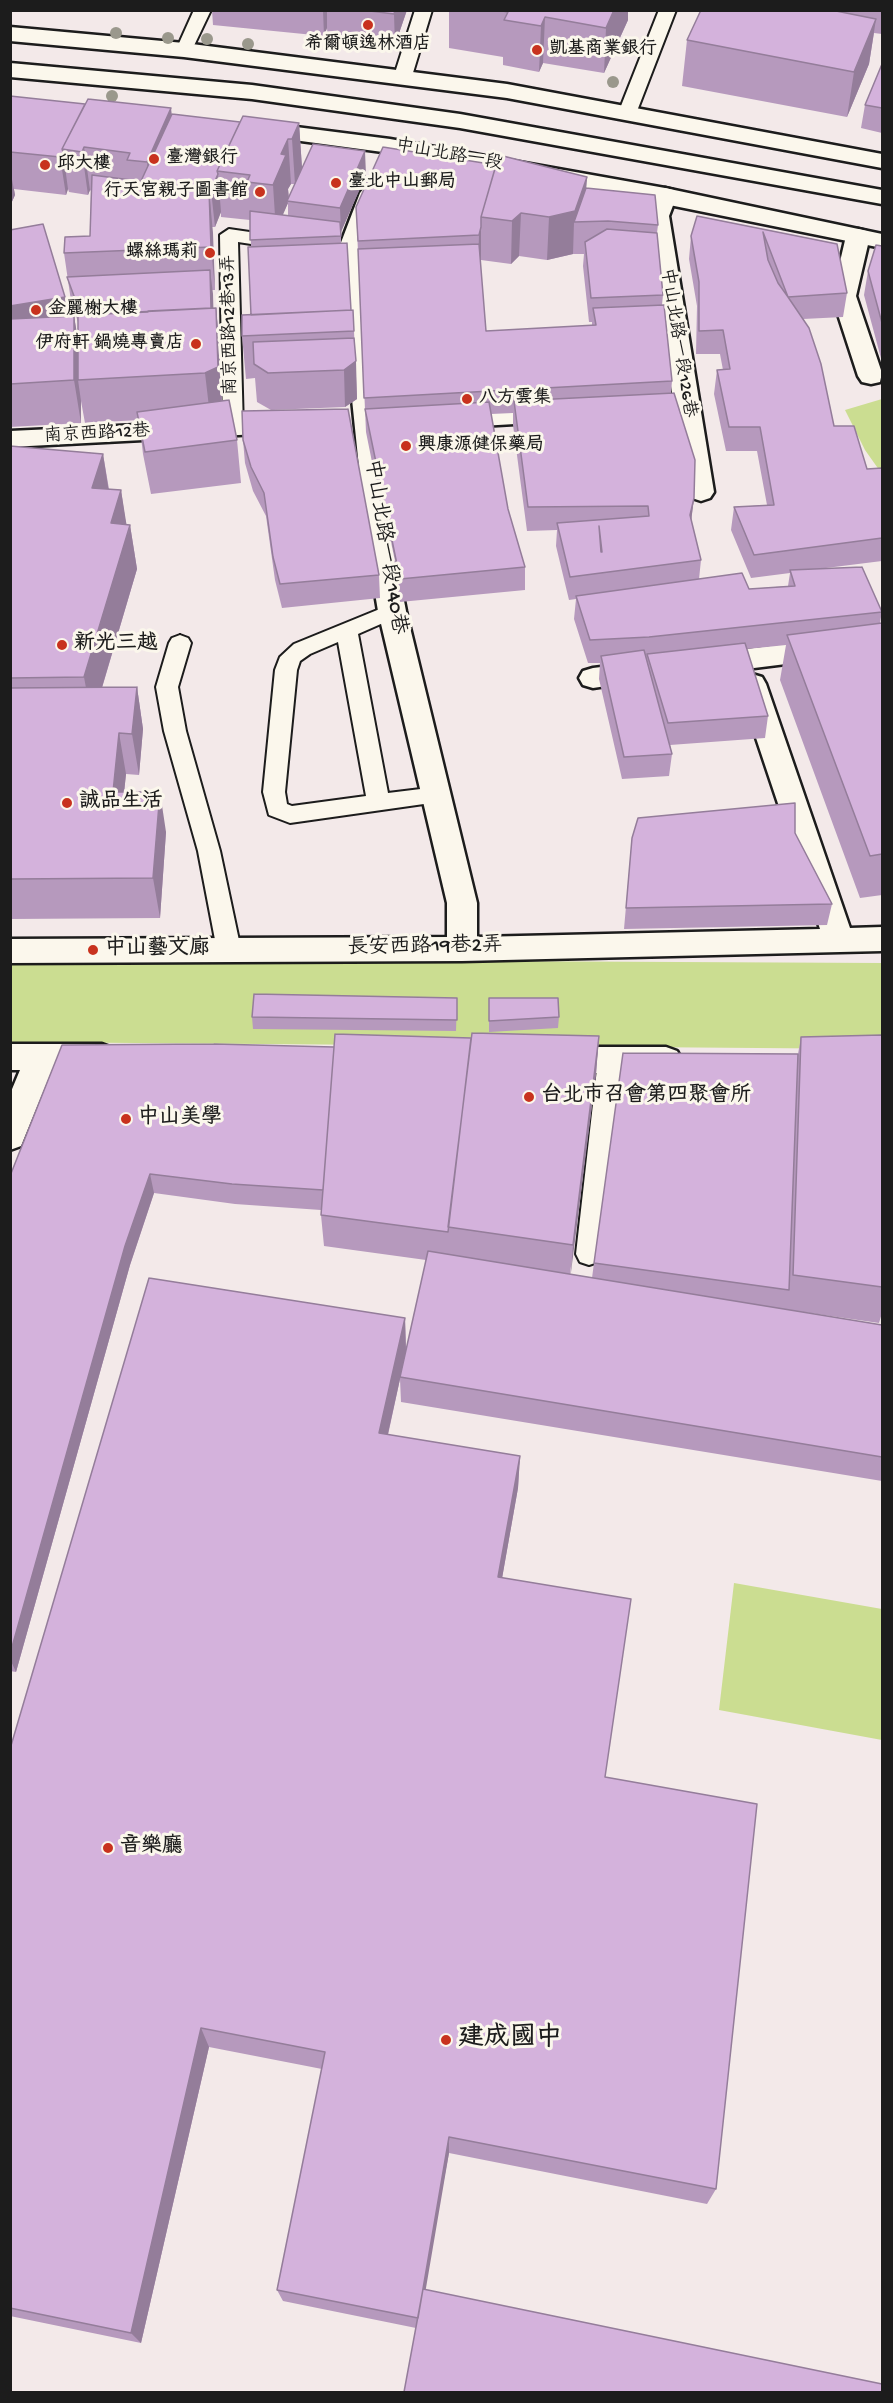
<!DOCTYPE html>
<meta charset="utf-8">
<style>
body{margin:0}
#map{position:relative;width:893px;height:2403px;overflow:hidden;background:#f3e9e9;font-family:"Gochi Hand",sans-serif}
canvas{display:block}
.frame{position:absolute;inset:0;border:12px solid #1c1c1c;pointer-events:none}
</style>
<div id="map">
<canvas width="893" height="2403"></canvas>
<div class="frame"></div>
</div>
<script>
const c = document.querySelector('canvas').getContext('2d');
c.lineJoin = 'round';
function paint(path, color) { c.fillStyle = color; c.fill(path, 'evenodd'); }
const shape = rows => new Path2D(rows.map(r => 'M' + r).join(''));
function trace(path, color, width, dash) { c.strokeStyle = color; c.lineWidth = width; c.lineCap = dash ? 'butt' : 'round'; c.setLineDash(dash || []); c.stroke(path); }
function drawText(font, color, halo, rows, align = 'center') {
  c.font = font + ' "Gochi Hand","LXGW WenKai TC",sans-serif'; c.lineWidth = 6; c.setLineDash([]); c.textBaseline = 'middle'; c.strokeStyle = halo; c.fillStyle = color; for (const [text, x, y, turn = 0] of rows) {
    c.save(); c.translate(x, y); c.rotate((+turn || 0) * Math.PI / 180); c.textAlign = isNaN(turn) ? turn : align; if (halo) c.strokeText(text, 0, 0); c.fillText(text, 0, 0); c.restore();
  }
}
paint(shape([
 [882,399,882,474,865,450,845,410],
 [66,959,882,963,882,1049,11,1042,10,960],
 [734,1583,882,1609,882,1740,719,1710]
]), '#cbdd91');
const lane = shape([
 [194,10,211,10,190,54,178,54,176,50,194,10],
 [415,10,432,10,412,76,403,81,394,76,415,10],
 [659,10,676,10,637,111,634,115,622,115,619,111,659,10],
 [229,229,284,237,293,243,284,249,238,242,243,429,240,434,233,435,226,434,223,429,220,235,229,229],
 [392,604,399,606,403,611,399,616,358,634,388,793,437,787,445,789,448,795,445,801,290,823,269,815,263,792,275,670,280,657,294,644,392,604],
 [338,642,366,796,292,806,287,804,285,792,297,670,300,661,310,654,338,642],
 [180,635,188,638,191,643,178,687,186,731,220,851,241,950,237,956,229,959,221,956,217,950,198,851,164,731,156,687,169,643,172,638,180,635],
 [610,1050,619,1053,622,1060,602,1254,598,1262,589,1265,580,1262,576,1254,598,1060,601,1053,610,1050]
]);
const street = shape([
 [372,186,380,188,384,193,361,253,393,545,406,611,477,903,477,937,820,929,738,684,742,677,752,674,762,677,766,684,850,928,882,927,882,951,462,961,10,963,10,939,447,937,447,903,378,611,367,545,337,253,360,193,364,188,372,186],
 [665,188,673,190,677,195,669,216,714,492,710,498,701,501,692,498,688,492,676,415,632,418,623,416,619,410,623,404,632,402,673,399,645,216,657,190,665,188],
 [858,229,866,231,870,236,856,296,882,373,880,382,871,384,862,382,858,376,832,296,846,236,850,231,858,229],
 [557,407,566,409,570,415,566,421,447,428,438,426,434,420,438,414,447,412,557,407],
 [287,418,296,420,300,426,296,432,10,447,10,431,287,418],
 [882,632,882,652,706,674,696,671,692,664,696,657,706,654,882,632],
 [643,662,653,665,657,672,653,679,593,688,583,685,579,678,583,671,593,668,643,662],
 [10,1044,102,1044,113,1048,118,1057,113,1066,102,1070,52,1070,21,1146,10,1150,10,1094,20,1070,10,1070,10,1044],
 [552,1047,666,1047,677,1051,682,1060,677,1069,666,1073,552,1073,541,1069,536,1060,541,1051,552,1047]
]);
const primary = shape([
 [10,27,184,43,507,84,882,154,882,168,507,98,184,57,10,41,10,27],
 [10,63,252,85,460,114,882,190,882,204,460,128,252,99,10,77,10,63],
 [257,122,390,139,665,188,882,234,882,248,526,176,390,153,249,134,246,129,249,124,257,122]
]);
trace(lane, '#1c1c1c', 4);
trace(street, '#1c1c1c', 5);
trace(primary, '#1c1c1c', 5);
paint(lane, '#fbf7ec');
paint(street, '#fbf7ec');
paint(primary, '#fbf7ec');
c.fillStyle = '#9a988c';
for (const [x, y] of [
 [116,33],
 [168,38],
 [207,39],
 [248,44],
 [613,82],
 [112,96]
]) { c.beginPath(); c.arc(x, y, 6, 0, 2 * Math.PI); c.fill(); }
paint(shape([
 [212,10,407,10,395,45,328,39,327,28,324,36,213,25],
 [449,10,628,10,628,20,604,73,543,63,539,72,503,65,503,57,449,48],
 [844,10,882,10,882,34,874,33,869,64,847,117,682,86,687,40,843,13],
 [882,64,882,133,861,128,865,105],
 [10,96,240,122,299,123,302,168,366,175,341,231,341,243,354,331,357,399,345,407,271,410,257,402,255,378,246,379,242,336,251,314,251,247,250,220,221,217,221,212,215,227,212,227,215,290,212,290,213,308,216,308,220,351,222,401,237,440,241,483,151,494,143,454,139,420,85,423,81,401,81,423,10,427,10,230,68,316,74,316,78,340,78,322,71,301,64,253,90,236,91,191,90,190,88,195,69,192,68,189,66,195,14,189,15,195,10,206],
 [291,184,295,184,289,198,288,189],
 [288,203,288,216,282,215],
 [496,165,587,177,586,188,658,225,657,233,663,295,662,305,672,381,671,393,694,498,691,521,701,560,699,579,749,589,788,586,790,573,751,578,731,530,734,507,767,505,757,451,726,451,714,394,717,370,723,370,720,354,696,354,697,306,689,259,691,236,697,216,837,244,847,293,843,317,803,319,834,426,867,469,882,468,882,561,818,569,882,611,880,623,882,623,882,895,860,898,780,680,786,645,747,649,768,716,765,738,670,745,672,754,669,776,622,779,599,679,600,663,588,663,574,619,576,599,569,600,556,546,557,530,527,531,513,425,513,413,491,414,508,509,525,567,525,590,400,602,366,432,356,207],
 [573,254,584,254,583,266,589,322,592,322,592,326,486,331,480,261,481,259,481,260,511,264,519,256,547,260],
 [882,246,882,362,864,295,868,271],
 [243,440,379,575,380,598,282,608,275,580,266,516,253,491,245,463],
 [10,446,103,454,109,489,121,490,126,525,130,525,137,569,102,688,137,687,143,729,139,775,126,774,124,792,166,832,160,918,10,919],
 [795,833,832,904,827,925,624,929,632,838],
 [457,998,456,1031,253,1029,252,1017],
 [489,998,559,1017,558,1028,489,1032],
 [882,1035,882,1313,879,1323,796,1311,882,1325,882,1481,401,1402,400,1379,388,1435,520,1456,518,1488,502,1578,605,1777,716,2189,707,2204,449,2153,416,2328,283,2301,277,2290,322,2069,209,2047,141,2343,10,2316,10,1749,405,1318,406,1350,426,1260,324,1246,321,1215,321,1210,235,1204,154,1193,130,1265,16,1672,10,1671,10,1176,334,1047,471,1038,599,1036,596,1074,570,1274,592,1278,594,1263,798,1054,801,1037]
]), '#b699bd');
paint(shape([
 [323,10,327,10,327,28,324,36],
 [395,10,407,10,395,45,394,14],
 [614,10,628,10,628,20,604,73,606,28],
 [545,17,543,63,539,72,541,26],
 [876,19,869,64,847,117,854,72],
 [171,108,176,151,149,182,147,162],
 [299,123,302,168,295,184,292,139],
 [288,139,291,184,288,189,289,200,287,201,288,203,276,231,273,185,281,154],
 [84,147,90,190,88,195,82,152],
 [365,151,366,175,341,232,340,208],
 [63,152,68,189,66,195,60,157],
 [10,169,15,195,10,206],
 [218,174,221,212,215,227,211,190],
 [587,177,584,220,574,222,573,254,547,260,549,217],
 [209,190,213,233,215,290,211,247],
 [521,213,519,256,511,264,512,221],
 [481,227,481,259,478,267,479,235],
 [210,270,213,294,214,331,211,308],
 [65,297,72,343,10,354,10,306],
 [216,308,220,351,222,410,210,416,205,373],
 [74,316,81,358,78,380,81,401,81,423,74,380],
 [356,361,357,399,345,407,344,370],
 [103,454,110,499,92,488],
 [121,490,128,534,130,525,137,569,92,721,84,677,111,523],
 [694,498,691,522,690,515],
 [137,687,143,729,139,775,132,734],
 [119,733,126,774,120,832,113,792],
 [160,792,166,832,160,918,153,878],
 [599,1036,596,1074,570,1280,573,1245],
 [150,1174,154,1193,130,1265,16,1672,10,1659,10,1654,125,1246],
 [405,1318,406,1352,381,1465,379,1433],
 [520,1456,518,1488,497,1607,498,1577],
 [201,2028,209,2047,141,2343,131,2333],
 [449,2137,449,2153,419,2329,418,2318]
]), '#947d9a');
const building = shape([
 [362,10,395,10,394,14,362,10],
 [497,10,614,10,606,28,545,17,541,26,504,20,508,12,497,10],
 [701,10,831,10,876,19,854,72,687,40,701,10],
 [882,64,882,108,865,105,882,64],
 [10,96,85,104,62,149,63,152,60,157,10,152,10,96],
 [88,99,171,108,147,162,127,160,130,153,84,147,82,152,62,149,88,99],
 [172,114,240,122,217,171,218,174,211,190,141,181,172,114],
 [243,116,299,123,292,139,288,139,281,154,286,155,273,185,247,182,250,175,217,171,243,116],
 [313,144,365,151,340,208,287,201,313,144],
 [383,147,496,165,481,217,481,227,479,235,358,241,356,207,383,147],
 [499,155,587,177,575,211,549,217,521,213,512,221,481,217,499,155],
 [92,175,209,190,211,247,64,253,65,237,90,236,92,175],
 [586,188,655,195,658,225,608,221,574,222,586,188],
 [250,211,340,222,341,236,250,240,250,211],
 [697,216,837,244,847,293,788,297,809,328,821,364,834,426,854,426,867,469,882,468,882,538,754,555,734,507,774,505,760,427,729,427,717,370,730,369,723,330,699,331,699,282,691,236,697,216],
 [763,232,788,297,778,283,768,260,763,232],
 [43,224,65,297,10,306,10,230,43,224],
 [607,229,657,233,663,295,591,298,585,242,607,229],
 [347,243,351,310,251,315,248,247,347,243],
 [479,244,486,331,596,325,593,308,664,305,672,381,364,398,358,249,479,244],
 [876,245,882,246,882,323,868,271,876,245],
 [210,270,211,308,148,311,148,312,81,315,67,277,210,270],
 [216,308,218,367,205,373,78,380,78,315,216,308],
 [353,310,354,331,242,336,242,315,353,310],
 [74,316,74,380,10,384,10,319,74,316],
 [354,338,356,361,344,370,268,373,254,364,253,342,354,338],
 [674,393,695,460,694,498,690,515,701,560,570,577,557,523,649,516,648,506,528,507,514,401,674,393],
 [599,526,602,552,601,552,599,526],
 [229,400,237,440,145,452,137,412,229,400],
 [489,402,508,509,525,567,400,579,365,409,489,402],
 [348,409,379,575,280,584,273,557,264,493,251,467,243,440,242,411,348,409],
 [10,446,103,454,92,488,121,490,111,523,130,525,84,677,10,678,10,446],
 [862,567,882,612,649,637,590,640,576,596,742,573,749,589,795,586,790,570,862,567],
 [882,623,882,854,870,856,787,635,882,623],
 [745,643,768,716,668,723,647,654,745,643],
 [644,650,672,754,624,757,601,656,644,650],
 [137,687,132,734,119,733,113,792,160,792,153,878,10,879,10,688,137,687],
 [795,803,795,833,832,904,626,908,632,838,638,818,795,803],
 [254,994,457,998,457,1020,252,1017,254,994],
 [489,998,558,998,559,1017,489,1021,489,998],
 [472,1033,599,1036,573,1245,448,1227,472,1033],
 [335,1034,471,1038,448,1232,321,1215,335,1034],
 [882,1035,882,1287,793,1275,801,1037,882,1035],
 [214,1044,334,1047,323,1190,232,1184,150,1174,125,1246,10,1654,10,1176,62,1045,214,1044],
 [623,1053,798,1054,789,1290,594,1263,623,1053],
 [428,1251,882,1325,882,1457,400,1377,428,1251],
 [149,1278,405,1318,379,1433,520,1456,498,1577,631,1599,605,1777,757,1804,716,2189,449,2137,418,2318,277,2290,325,2052,201,2028,131,2333,10,2308,10,1749,149,1278],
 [423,2289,882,2384,882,2392,404,2392,423,2289]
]);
paint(building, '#d4b2dc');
trace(building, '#947d9a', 1.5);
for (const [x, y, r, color] of [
 [368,25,6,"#c8321e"],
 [537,50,6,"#c8321e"],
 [154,159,6,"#c8321e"],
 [45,165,6,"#c8321e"],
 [336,183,6,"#c8321e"],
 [260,192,6,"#c8321e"],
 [210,253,6,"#c8321e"],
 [36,310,6,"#c8321e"],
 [196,344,6,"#c8321e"],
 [467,399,6,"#c8321e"],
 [406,446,6,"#c8321e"],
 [62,645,6,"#c8321e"],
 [67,803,6,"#c8321e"],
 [93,950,6,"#c8321e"],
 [529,1097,6,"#c8321e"],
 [126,1119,6,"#c8321e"],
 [108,1848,6,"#c8321e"],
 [446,2040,6,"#c8321e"]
]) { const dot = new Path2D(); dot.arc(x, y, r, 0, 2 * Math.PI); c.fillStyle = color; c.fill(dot); trace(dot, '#fbf7ec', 2); }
drawText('bold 18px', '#1c1c1c', '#fbf7ec', [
 ["希爾頓逸林酒店",368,45,"center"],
 ["凱基商業銀行",549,50],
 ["臺灣銀行",166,159],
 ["邱大樓",57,165],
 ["臺北中山郵局",348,183],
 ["行天宮親子圖書館",248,192,"right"],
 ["螺絲瑪莉",198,253,"right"],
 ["金麗榭大樓",48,310],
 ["伊府軒 鍋燒專賣店",184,344,"right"],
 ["八方雲集",479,399],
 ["興康源健保藥局",418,446]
], 'left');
drawText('18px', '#1c1c1c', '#fbf7ec', [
 ["中山北路一段",449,156,10],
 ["南京西路12巷13弄",231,325,-91],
 ["中山北路一段126巷",677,343,81],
 ["南京西路12巷",97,435,-3]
]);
drawText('21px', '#1c1c1c', '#fbf7ec', [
 ["中山北路一段140巷",384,547,81],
 ["長安西路19巷2弄",425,948,-1]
]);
drawText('bold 21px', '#1c1c1c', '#fbf7ec', [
 ["新光三越",74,645],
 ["誠品生活",79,803],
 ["中山藝文廊",105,950],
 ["台北市召會第四聚會所",541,1097],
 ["中山美學",138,1119],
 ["音樂廳",120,1848]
], 'left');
drawText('bold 26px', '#1c1c1c', '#fbf7ec', [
 ["建成國中",458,2040]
], 'left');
</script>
